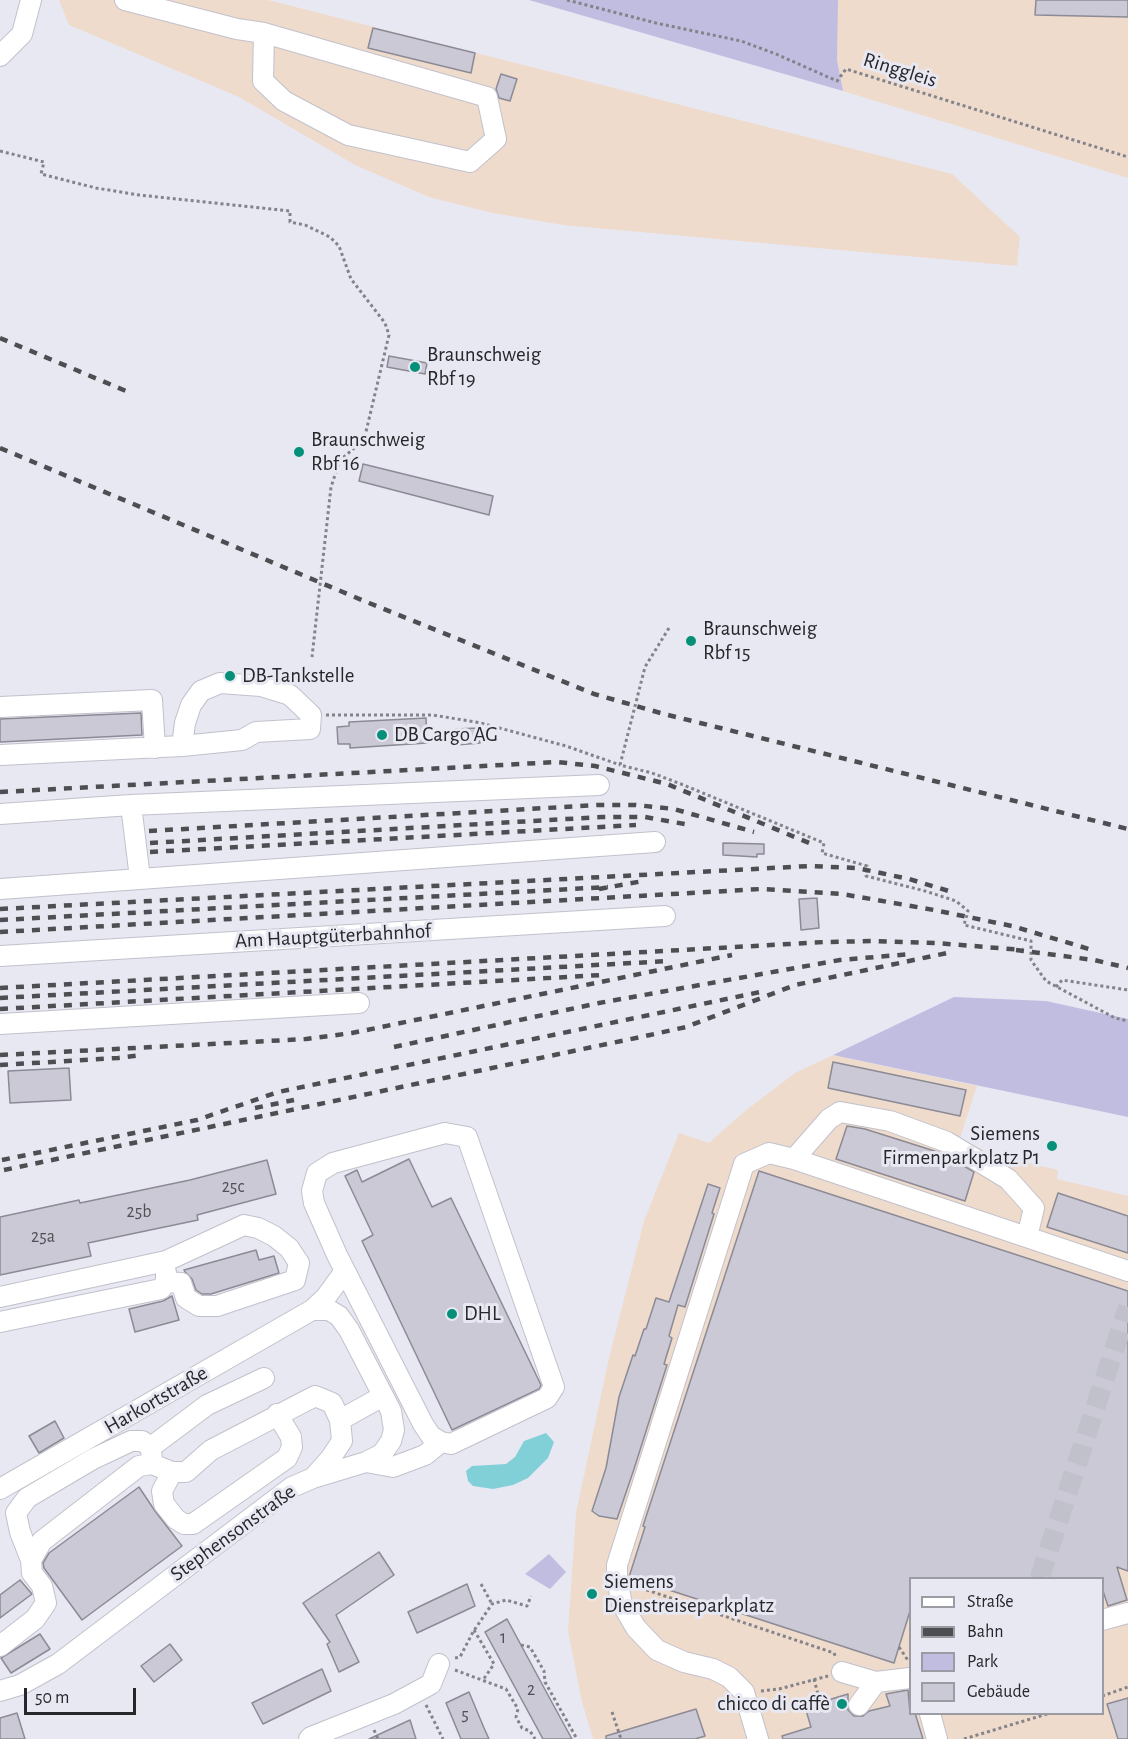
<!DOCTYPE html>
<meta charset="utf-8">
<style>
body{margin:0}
#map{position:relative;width:1128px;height:1739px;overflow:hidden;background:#e8e8f3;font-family:"Alegreya Sans",sans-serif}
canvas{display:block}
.legend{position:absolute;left:909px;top:1577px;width:195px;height:138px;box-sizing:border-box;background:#e8e8f3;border:2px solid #9b9ba3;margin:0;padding:8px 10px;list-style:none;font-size:18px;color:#27272b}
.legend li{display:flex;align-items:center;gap:12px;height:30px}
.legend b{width:30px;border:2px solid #9b9ba3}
.scale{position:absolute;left:24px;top:1688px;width:112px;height:27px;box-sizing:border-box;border:3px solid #27272b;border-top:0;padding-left:8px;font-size:18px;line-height:21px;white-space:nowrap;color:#27272b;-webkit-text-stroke:4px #e8e8f3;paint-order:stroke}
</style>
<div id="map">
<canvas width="1128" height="1739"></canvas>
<ul class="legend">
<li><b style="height:8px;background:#fff"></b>Straße</li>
<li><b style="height:8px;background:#4d4d52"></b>Bahn</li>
<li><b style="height:16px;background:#c0bde1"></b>Park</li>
<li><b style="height:16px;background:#cac9d5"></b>Gebäude</li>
</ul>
<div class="scale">50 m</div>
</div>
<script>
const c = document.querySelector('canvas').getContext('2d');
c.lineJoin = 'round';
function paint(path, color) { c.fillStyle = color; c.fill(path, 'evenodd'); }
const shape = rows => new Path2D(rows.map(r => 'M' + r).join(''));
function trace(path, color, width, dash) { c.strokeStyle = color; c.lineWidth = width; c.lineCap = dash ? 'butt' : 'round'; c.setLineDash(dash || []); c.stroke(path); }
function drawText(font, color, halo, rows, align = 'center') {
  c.font = font + ' "Alegreya Sans",sans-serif'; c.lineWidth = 6; c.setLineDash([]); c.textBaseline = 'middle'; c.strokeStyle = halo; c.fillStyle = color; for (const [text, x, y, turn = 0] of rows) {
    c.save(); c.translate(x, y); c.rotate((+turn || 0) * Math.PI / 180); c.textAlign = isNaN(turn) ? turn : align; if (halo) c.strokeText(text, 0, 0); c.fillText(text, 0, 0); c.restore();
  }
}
paint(shape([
 [59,0,268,0,952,174,1020,237,1017,266,563,225,493,213,429,197,355,165,239,97,69,25],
 [592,0,1128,0,1128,178,843,91,837,60],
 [833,1055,977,1086,960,1138,991,1154,1058,1170,1057,1179,1128,1196,1128,1739,593,1739,582,1702,568,1631,576,1513,609,1358,644,1221,679,1133,709,1143,745,1111,795,1073],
 [910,1578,1102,1578,1102,1714,910,1714]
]), '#efdbcc');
paint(shape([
 [529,0,838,0,837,60,843,91],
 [954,997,1046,1001,1128,1019,1128,1117,833,1055],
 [549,1554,566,1572,550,1589,525,1574]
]), '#c0bde1');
paint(shape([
 [546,1433,554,1442,548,1458,528,1478,513,1485,493,1489,473,1486,468,1481,466,1471,472,1466,506,1464,515,1457,524,1441]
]), '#81d0d8');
const building = shape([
 [1036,0,1128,0,1128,17,1035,15,1036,0],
 [373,28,475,53,471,73,368,48,373,28],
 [501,74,517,79,510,101,499,98,496,89,501,74],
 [389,356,427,363,425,374,387,367,389,356],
 [363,464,493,496,489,515,359,481,363,464],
 [141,713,142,735,0,742,0,719,141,713],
 [426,718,427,743,350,748,350,744,338,744,337,727,349,726,349,722,426,718],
 [479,728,480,743,456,745,455,729,479,728],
 [723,843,764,844,764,854,757,854,757,857,723,855,723,843],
 [817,898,819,928,801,930,799,899,817,898],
 [833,1062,966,1090,960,1116,828,1088,833,1062],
 [69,1068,71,1100,10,1103,8,1071,69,1068],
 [847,1126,865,1129,944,1154,974,1172,965,1201,836,1159,847,1126],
 [409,1159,432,1207,451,1198,541,1385,539,1389,452,1430,362,1241,373,1235,345,1176,357,1170,362,1182,409,1159],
 [267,1160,276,1194,197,1215,198,1220,88,1243,91,1256,0,1275,0,1217,79,1200,80,1203,190,1180,267,1160],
 [759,1171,1128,1291,1128,1571,1117,1567,1127,1600,1108,1606,1102,1588,1102,1578,910,1578,910,1611,894,1663,629,1577,645,1527,643,1526,759,1171],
 [708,1184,720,1188,712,1213,714,1214,685,1307,678,1305,669,1336,672,1338,664,1364,667,1365,634,1469,617,1519,599,1516,592,1511,606,1468,619,1397,633,1355,635,1356,644,1329,646,1329,656,1298,669,1302,708,1184],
 [1058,1193,1128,1216,1128,1253,1047,1227,1058,1193],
 [256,1250,259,1260,274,1256,279,1273,211,1294,202,1294,196,1290,192,1279,185,1272,184,1270,256,1250],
 [172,1296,179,1320,135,1332,129,1309,163,1301,172,1296],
 [55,1421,64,1438,39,1453,29,1436,55,1421],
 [139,1487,155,1511,182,1546,82,1620,44,1568,43,1563,49,1553,139,1487],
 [379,1552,394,1575,336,1615,359,1662,339,1672,327,1644,330,1642,303,1603,379,1552],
 [20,1580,32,1594,0,1618,0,1595,20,1580],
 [467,1584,475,1606,417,1633,408,1612,467,1584],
 [507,1619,549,1697,572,1739,543,1739,485,1632,507,1619],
 [40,1634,50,1649,11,1673,1,1658,40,1634],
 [170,1644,182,1660,154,1682,141,1666,170,1644],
 [322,1669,331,1691,263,1724,252,1703,322,1669],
 [908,1690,910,1713,915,1713,923,1739,783,1739,782,1736,811,1727,805,1707,848,1694,848,1710,854,1716,863,1716,869,1711,890,1706,886,1694,908,1690],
 [469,1692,484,1728,489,1739,461,1739,446,1703,469,1692],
 [1128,1698,1128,1739,1118,1739,1107,1704,1128,1698],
 [696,1709,705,1736,695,1739,606,1739,606,1736,696,1709],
 [17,1713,25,1739,0,1739,0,1718,17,1713],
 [410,1720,416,1739,369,1739,410,1720]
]);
paint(building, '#cac9d5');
trace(building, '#8b8a95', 1.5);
trace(shape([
 [1043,1578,1041,1574,1128,1307]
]), '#c1c1cb', 20, [20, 10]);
const minor = shape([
 [125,0,237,29,264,33,487,97,496,139,470,162,348,135,284,101,263,81,264,33],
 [0,56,22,34,31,0],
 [0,707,152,700,155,748],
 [0,755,182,746,242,740,256,732,310,729,311,715,290,695,261,686,220,683,201,691,191,705,185,723,182,746],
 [131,805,140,878],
 [0,814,131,805,599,785],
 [0,889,655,842],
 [0,956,665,916],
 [0,1024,359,1003],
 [445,1133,467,1137,554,1387,547,1398,451,1444,441,1442,431,1436,423,1424,337,1255,314,1203,312,1191,317,1173,333,1163,445,1133],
 [794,1159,829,1119,840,1112,890,1121,947,1142,1008,1179,1034,1208,1027,1237],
 [0,1297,166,1261,244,1225,258,1228,274,1236,289,1248,299,1263,295,1280,217,1306,199,1306,186,1298,181,1283,166,1282],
 [0,1322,161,1289,166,1282,166,1272],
 [340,1420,383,1396],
 [151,1447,207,1405,264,1378],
 [366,1462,393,1467,425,1455,441,1442],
 [172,1472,162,1491,164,1504,176,1519,184,1524,193,1524,287,1458,292,1447,291,1437,277,1414],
 [0,1489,312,1310,326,1297,345,1271],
 [31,1560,20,1532,16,1513,27,1498,93,1459,131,1441,142,1441,151,1447,152,1464],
 [1102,1620,1128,1613],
 [0,1646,35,1619,46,1603,42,1586,32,1573,31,1560,42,1541,139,1466,152,1464,172,1472,186,1472,211,1450,315,1396,332,1403,340,1420,342,1441,330,1459,314,1477],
 [842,1672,876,1682,910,1678],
 [0,1691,20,1685,58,1664,292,1487,313,1478,366,1462,382,1454,391,1441,394,1430,391,1411,349,1330,339,1316,329,1310,312,1310],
 [859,1705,876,1682],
 [930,1714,937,1739],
 [309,1739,311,1737,394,1704,431,1684,439,1664],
 [758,1739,744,1692,729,1677,713,1669,684,1662,657,1650,636,1628,622,1604,617,1580,617,1565,744,1164,769,1153,794,1159,1128,1271]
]);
trace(minor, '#c1c1cc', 22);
trace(shape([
 [567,0,656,23,741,41,776,54,837,81,846,69,1128,157],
 [0,151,44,162,41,174,96,188,139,195,290,211,290,222,305,225,330,237,339,246,351,279,385,323,389,335,364,440,340,460,331,487,312,657],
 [669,628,645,667,620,765,652,773,681,784,824,843,822,853,867,866,866,876,925,891,956,901,968,911,964,925,1031,941,1031,960,1046,981,1115,1018,1128,1021],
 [326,715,433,715,481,723,566,746,620,765],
 [1056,987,1062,980,1128,990],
 [481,1584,492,1604],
 [635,1586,834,1653,836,1658],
 [474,1630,494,1664,483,1680],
 [521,1645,530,1647,544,1671,545,1682,577,1739],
 [899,1647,909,1662],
 [455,1658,460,1657,473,1632,492,1604,506,1600,527,1606,531,1596],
 [455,1670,506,1689,518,1709,516,1717,522,1728,530,1731,535,1739],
 [814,1679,820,1702],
 [761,1691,779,1689,828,1676],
 [1102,1696,1128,1687],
 [426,1705,443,1739],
 [612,1712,621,1739],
 [374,1730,378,1739],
 [964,1739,1047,1714]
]), '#83838a', 3, [3, 3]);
trace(minor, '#fff', 20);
trace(shape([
 [0,338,126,391],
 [0,448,369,603,594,694,664,714,1128,829],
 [0,792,557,762,595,766,667,784,814,845],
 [149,831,598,805,636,805,674,809,754,832],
 [150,843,602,817,645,817,690,825],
 [150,852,636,825],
 [599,889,643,881],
 [0,909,810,866,857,868,909,879,952,892],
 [0,920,608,887],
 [0,932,761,889,842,894,934,910,1012,926,1089,949],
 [1016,950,1094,960,1128,968],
 [0,988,825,942,873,941,936,943,1023,950],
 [0,998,669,961],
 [0,1009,602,975],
 [394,1047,599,1003,840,960,911,954],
 [0,1055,306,1039,352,1033,732,955],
 [0,1065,118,1058,142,1055],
 [255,1108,294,1100],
 [2,1160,197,1120,278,1092,760,992],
 [4,1170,650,1035,686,1027,795,985,947,953]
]), '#4d4d52', 4.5, [8, 8]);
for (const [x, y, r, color] of [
 [415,367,6,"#079079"],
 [299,452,6,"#079079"],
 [691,641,6,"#079079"],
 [230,676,6,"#079079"],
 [382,735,6,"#079079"],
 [1052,1146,6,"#079079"],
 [452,1314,6,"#079079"],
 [592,1594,6,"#079079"],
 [842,1704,6,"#079079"]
]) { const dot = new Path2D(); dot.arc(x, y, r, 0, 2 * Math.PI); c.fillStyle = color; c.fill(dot); trace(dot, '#e8e8f3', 2); }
drawText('18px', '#505056', null, [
 ["25c",233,1187],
 ["25b",139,1212],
 ["25a",43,1237],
 ["1",503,1638],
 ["2",531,1690],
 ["5",465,1715]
]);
drawText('21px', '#27272b', '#e8e8f3', [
 ["Ringgleis",900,70,17],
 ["Am Hauptgüterbahnhof",333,936,-3],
 ["Harkortstraße",156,1400,-30],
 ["Stephensonstraße",233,1533,-36]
]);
drawText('21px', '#27272b', '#e8e8f3', [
 ["Braunschweig",427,355],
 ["Rbf 19",427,379],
 ["Braunschweig",311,440],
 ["Rbf 16",311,464],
 ["Braunschweig",703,629],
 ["Rbf 15",703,653],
 ["DB-Tankstelle",242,676],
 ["DB Cargo AG",394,735],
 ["Siemens",1040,1134,"right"],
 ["Firmenparkplatz P1",1040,1158,"right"],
 ["DHL",464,1314],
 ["Siemens",604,1582],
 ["Dienstreiseparkplatz",604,1606],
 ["chicco di caffè",830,1704,"right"]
], 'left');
</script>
